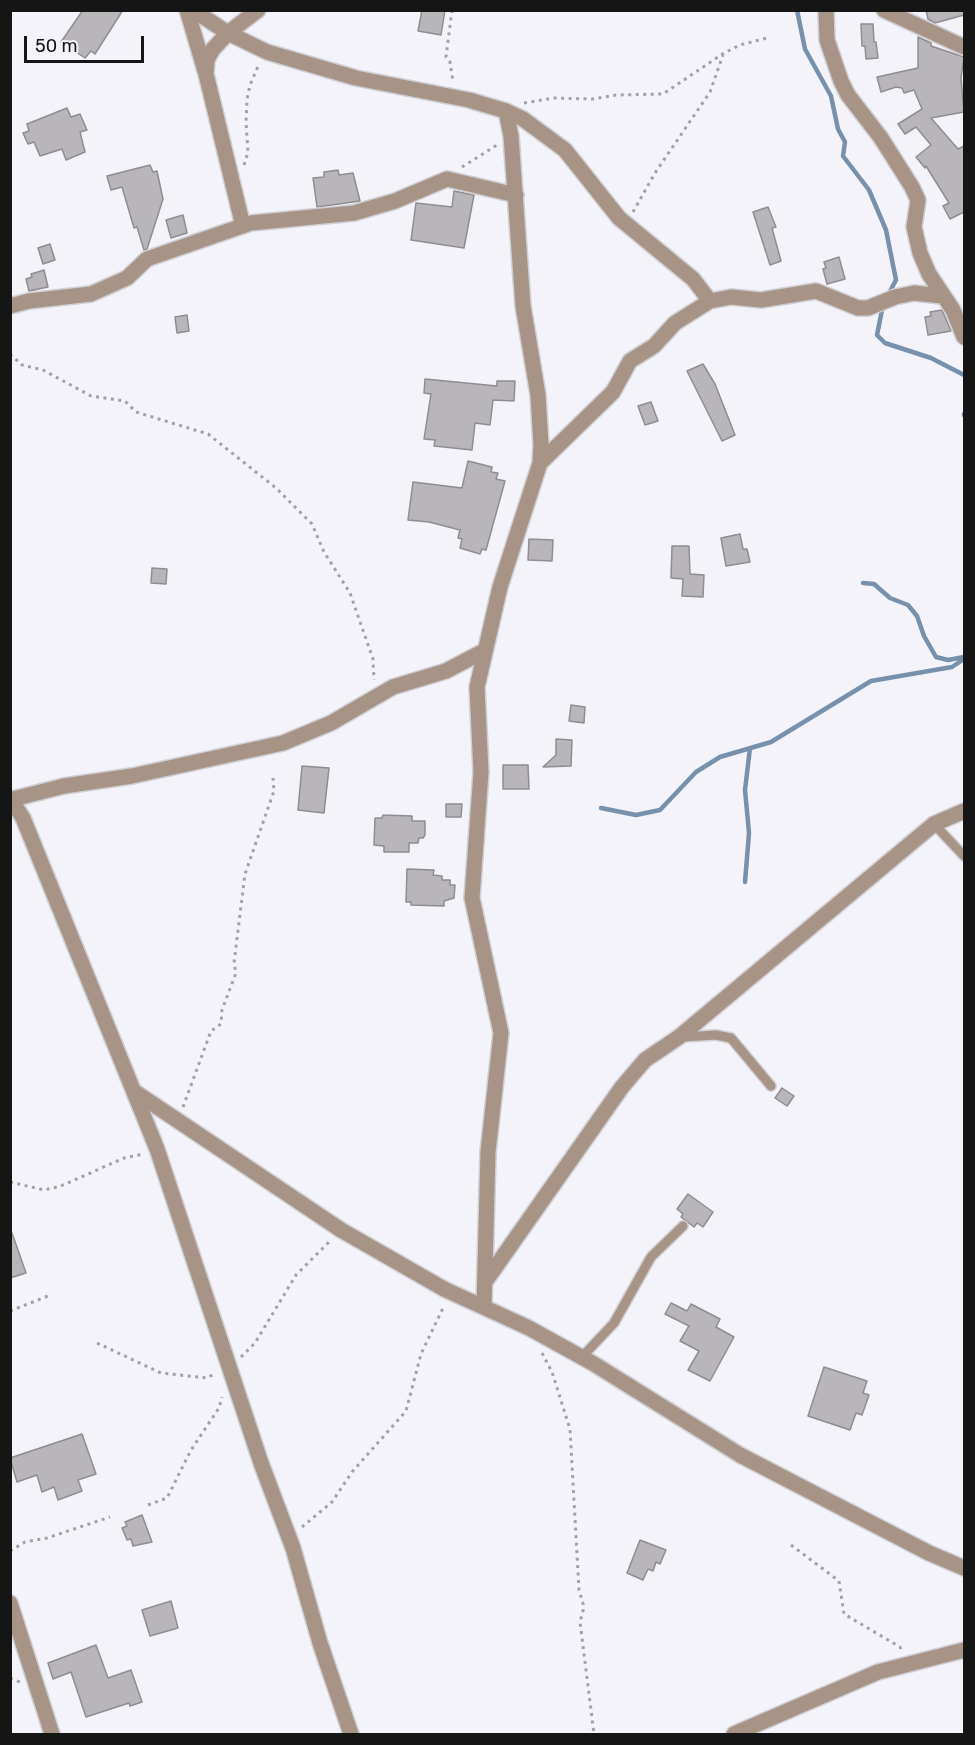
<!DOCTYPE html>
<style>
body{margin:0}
#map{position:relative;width:975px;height:1745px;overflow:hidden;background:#f3f3f9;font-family:Rubik,sans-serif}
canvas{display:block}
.frame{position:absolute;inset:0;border:12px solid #151516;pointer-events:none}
.scale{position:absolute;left:24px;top:36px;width:120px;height:27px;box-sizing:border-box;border:3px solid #151516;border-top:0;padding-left:8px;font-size:18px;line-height:21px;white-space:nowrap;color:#151516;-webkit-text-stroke:4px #f3f3f9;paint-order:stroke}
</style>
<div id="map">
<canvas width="975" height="1745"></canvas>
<div class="frame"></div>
<div class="scale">50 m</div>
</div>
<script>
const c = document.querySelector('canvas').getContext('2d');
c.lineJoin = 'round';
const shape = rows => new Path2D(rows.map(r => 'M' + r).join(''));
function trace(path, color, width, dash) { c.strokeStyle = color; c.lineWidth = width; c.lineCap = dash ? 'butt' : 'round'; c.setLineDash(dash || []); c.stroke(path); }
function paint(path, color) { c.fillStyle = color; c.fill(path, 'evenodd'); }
trace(shape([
 [797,10,805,49,831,96,838,129,845,142,843,156,869,190,886,230,896,280,888,295],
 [883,305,877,335,885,343,931,358,964,375],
 [964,414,964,415],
 [863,583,874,584,890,598,908,605,917,616,924,636,936,657,948,660,964,657],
 [601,808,636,815,660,810,696,772,720,757,771,742,871,681,952,667,964,659],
 [745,882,749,833,745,790,750,748]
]), '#7791ac', 4.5);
const building = shape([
 [83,10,123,10,95,54,91,51,85,58,61,42,83,10],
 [422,10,445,10,441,35,418,31,422,10],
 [926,10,964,10,964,15,935,23,928,19,926,10],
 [861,24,873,24,874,42,876,42,878,58,866,59,865,46,862,46,861,24],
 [918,37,931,43,931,46,964,57,961,78,964,112,931,118,958,149,964,146,964,212,950,219,943,206,949,203,926,166,925,168,916,157,931,145,916,127,905,134,898,124,922,109,914,90,904,93,902,88,896,87,881,92,877,77,918,68,918,37],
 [67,108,71,117,80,114,87,130,80,132,85,152,66,160,62,149,40,156,34,142,28,144,23,133,29,131,27,124,67,108],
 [150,165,153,172,157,171,163,199,147,249,144,250,137,227,134,228,122,187,111,190,107,176,150,165],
 [338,170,339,175,353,173,360,201,317,207,313,178,324,177,324,172,338,170],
 [454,191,474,195,464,248,411,240,416,203,452,207,454,191],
 [768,207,776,227,772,228,781,261,770,265,753,212,768,207],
 [183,215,187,233,171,238,166,220,183,215],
 [50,244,55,260,43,264,38,248,50,244],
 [839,257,845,279,827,284,823,269,826,268,824,262,839,257],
 [44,270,48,287,29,291,26,279,32,277,31,274,44,270],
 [942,310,951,331,928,335,925,317,931,316,930,312,942,310],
 [187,315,189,331,177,333,175,317,187,315],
 [703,364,715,384,735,435,722,441,687,371,703,364],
 [425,379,497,386,497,381,515,381,514,401,493,400,490,425,475,423,472,450,434,446,435,440,424,439,431,394,424,393,425,379],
 [651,402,658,421,645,425,638,406,651,402],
 [468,461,492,467,491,472,498,473,496,479,505,481,486,550,482,549,480,554,460,548,462,539,458,538,460,530,429,522,408,520,413,482,462,488,468,461],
 [740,534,743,549,747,549,750,562,726,566,721,538,740,534],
 [529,539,553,540,552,561,528,560,529,539],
 [672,546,689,546,690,574,704,575,703,597,682,596,683,579,671,578,672,546],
 [152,568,167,569,166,584,151,583,152,568],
 [571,705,585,707,584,723,569,721,571,705],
 [556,739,572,740,571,766,543,767,556,755,556,739],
 [503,765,528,765,529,789,503,789,503,765],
 [302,766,329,768,324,813,298,810,302,766],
 [446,804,462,804,461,817,446,817,446,804],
 [383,815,412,816,412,821,425,821,425,835,423,838,419,838,418,843,409,843,409,852,384,852,384,846,374,845,375,818,382,818,383,815],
 [407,869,434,870,433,875,442,876,442,880,450,880,450,885,455,885,454,898,444,901,444,906,411,905,411,902,406,902,407,869],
 [782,1088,794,1096,787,1106,775,1098,782,1088],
 [688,1194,713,1212,703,1227,697,1223,694,1227,681,1217,683,1214,677,1209,688,1194],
 [12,1233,26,1273,10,1278,10,1234,12,1233],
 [671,1303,687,1311,691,1304,720,1319,716,1327,734,1337,710,1381,688,1370,699,1351,680,1341,689,1326,665,1314,671,1303],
 [824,1367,867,1381,863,1393,869,1395,862,1415,856,1413,850,1430,808,1416,824,1367],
 [82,1434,96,1474,78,1480,82,1491,58,1500,54,1487,42,1492,37,1475,17,1482,10,1458,82,1434],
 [142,1515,152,1542,133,1546,131,1539,127,1540,122,1528,127,1526,125,1522,142,1515],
 [640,1540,666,1550,660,1564,656,1562,653,1571,648,1569,643,1580,627,1573,640,1540],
 [171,1601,178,1628,150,1636,142,1610,171,1601],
 [96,1645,108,1678,131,1670,142,1702,130,1706,129,1703,86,1717,71,1672,53,1679,48,1663,96,1645]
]);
paint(building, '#b9b6ba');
trace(building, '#908d92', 1.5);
const service = shape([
 [934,824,964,856],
 [682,1037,716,1035,731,1038,771,1086],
 [582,1357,614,1323,651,1257,683,1226]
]);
const minor = shape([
 [187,10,205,71],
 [193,10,228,33,267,52,356,78,469,100,506,111,523,119,565,150,619,218,693,279,710,301],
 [826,10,827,40,841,81,848,95,881,138,912,187,918,200,914,227,920,253,929,274,953,310,964,337],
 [884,10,964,47],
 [243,226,206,74,207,60,213,49,228,33,258,10],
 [10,306,29,301,91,294,127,278,147,259,251,223,354,213,395,201,447,179,516,195],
 [540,463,613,392,630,361,654,346,675,323,710,301,731,297,761,300,816,291,858,308,868,308,895,297,914,293,942,296],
 [10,798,23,818,157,1149,261,1463,293,1548,320,1643,351,1734],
 [13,799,64,786,132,776,283,743,331,723,393,687,446,671,484,651],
 [135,1092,341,1230,444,1289,529,1328,594,1364,740,1455,929,1553,964,1568],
 [485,1282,622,1087,645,1060,679,1037,934,824,964,811],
 [484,1307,488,1152,501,1033,472,898,481,772,477,687,500,587,540,463,541,445,538,395,523,306,511,136,506,111],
 [10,1603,52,1734],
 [734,1734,878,1672,964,1650]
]);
trace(service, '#cfcfd5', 12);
trace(minor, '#cfcfd5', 18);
trace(shape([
 [452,10,446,57,450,62,453,82],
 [524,103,553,98,592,99,616,95,663,94,724,53,740,45,767,38],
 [244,165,248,152,246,123,247,99,250,85,259,64],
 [462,167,497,145],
 [633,212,655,173,710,92,723,55],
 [10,354,22,365,43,370,91,396,125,401,136,412,208,434,276,488,312,524,324,552,350,593,373,659,374,680],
 [183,1107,211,1031,221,1024,222,1010,236,973,234,963,245,874,274,791,273,778],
 [10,1182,44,1190,61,1186,124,1158,144,1154],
 [10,1311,48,1296],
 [97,1343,161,1373,207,1378,216,1373],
 [542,1353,552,1372,570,1429,579,1590,584,1607,580,1622,594,1734],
 [241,1357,255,1343,296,1275,330,1241],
 [148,1505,167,1498,191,1450,219,1408,222,1397],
 [302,1527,332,1502,352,1472,406,1411,421,1354,444,1306],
 [791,1545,839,1581,844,1614,900,1647,902,1652],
 [10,1551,25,1542,47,1538,110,1517],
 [10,1678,20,1682]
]), '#a0a0a5', 3, [3, 4.5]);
trace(service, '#a79486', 9);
trace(minor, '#a79486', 15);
</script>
